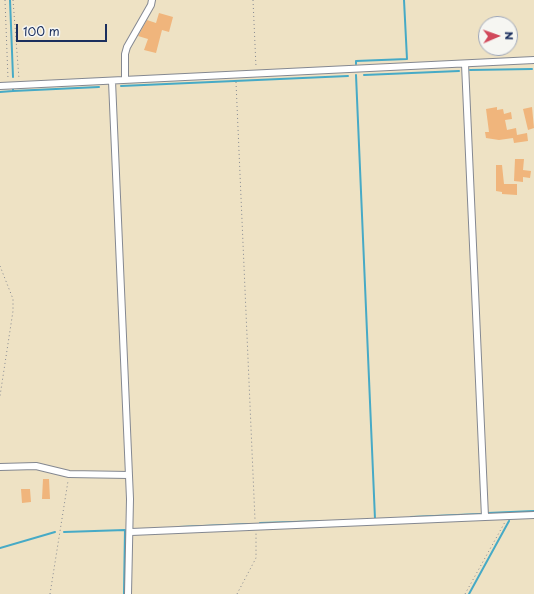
<!DOCTYPE html>
<style>
body{margin:0}
#map{position:relative;width:534px;height:594px;overflow:hidden;background:#eee2c4;font-family:"Playpen Sans",sans-serif}
canvas{display:block}
.north{position:absolute;left:478px;top:16px;width:40px;height:40px;box-sizing:border-box;background:#f6f6f2;border:1px solid #9ea6b7;border-radius:50%;rotate:88deg;font-size:11px;font-weight:700;line-height:16px;text-align:center;color:#1b2f5e}
.north::after{content:'';display:block;margin:auto;width:14px;height:18px;background:#d1495b;clip-path:polygon(50% 0,100% 100%,50% 72%,0 100%)}
.scale{position:absolute;left:16px;top:24px;width:91px;height:18px;box-sizing:border-box;border:2px solid #1b2f5e;border-top:0;padding-left:5px;font-size:12px;line-height:14px;white-space:nowrap;color:#1b2f5e;-webkit-text-stroke:3px #f6f6f2;paint-order:stroke}
</style>
<div id="map">
<canvas width="534" height="594"></canvas>
<div class="north">N</div>
<div class="scale">100 m</div>
</div>
<script>
const c = document.querySelector('canvas').getContext('2d');
c.lineJoin = 'round';
const shape = rows => new Path2D(rows.map(r => 'M' + r).join(''));
function trace(path, color, width, dash) { c.strokeStyle = color; c.lineWidth = width; c.lineCap = dash ? 'butt' : 'round'; c.setLineDash(dash || []); c.stroke(path); }
function paint(path, color) { c.fillStyle = color; c.fill(path, 'evenodd'); }
trace(shape([
 [10,0,13,77],
 [356,64,356,61,407,59,404,0],
 [470,70,532,69],
 [356,75,375,519],
 [364,75,459,71],
 [121,86,348,76],
 [13,91,99,87],
 [0,92,13,91,13,89],
 [488,513,534,511],
 [411,517,480,514],
 [260,523,325,521],
 [179,527,250,524],
 [64,532,125,530,124,594],
 [0,548,55,532],
 [469,594,509,521]
]), '#46aac6', 2);
paint(shape([
 [159,13,173,17,169,32,162,30,156,53,144,50,148,39,138,36,147,20,156,23],
 [497,107,497,110,503,109,504,114,511,112,512,119,505,120,507,130,516,128,517,135,527,133,528,141,514,143,513,138,499,140,486,138,485,132,489,132,486,109],
 [532,107,534,128,528,130,523,109],
 [515,159,524,159,523,170,531,171,530,178,523,177,523,182,514,181],
 [496,165,502,165,504,184,517,184,517,195,502,194,502,192,496,191],
 [43,479,49,479,50,499,42,499],
 [21,489,30,489,31,502,22,503]
]), '#f0b57c');
const minor = shape([
 [465,64,485,517,534,515],
 [125,80,125,54,127,47,151,5,152,0],
 [112,81,130,499,128,594],
 [0,86,534,60],
 [0,467,36,466,69,474,129,475],
 [131,532,485,517]
]);
trace(minor, '#848891', 8);
trace(shape([
 [5,0,8,79],
 [13,0,19,79],
 [253,0,256,67],
 [236,82,255,520],
 [0,266,13,299,13,311,0,396],
 [50,594,68,481],
 [237,594,256,558,256,533],
 [465,594,505,522]
]), '#848891', 1, [1, 3]);
trace(minor, '#fff', 6);
</script>
